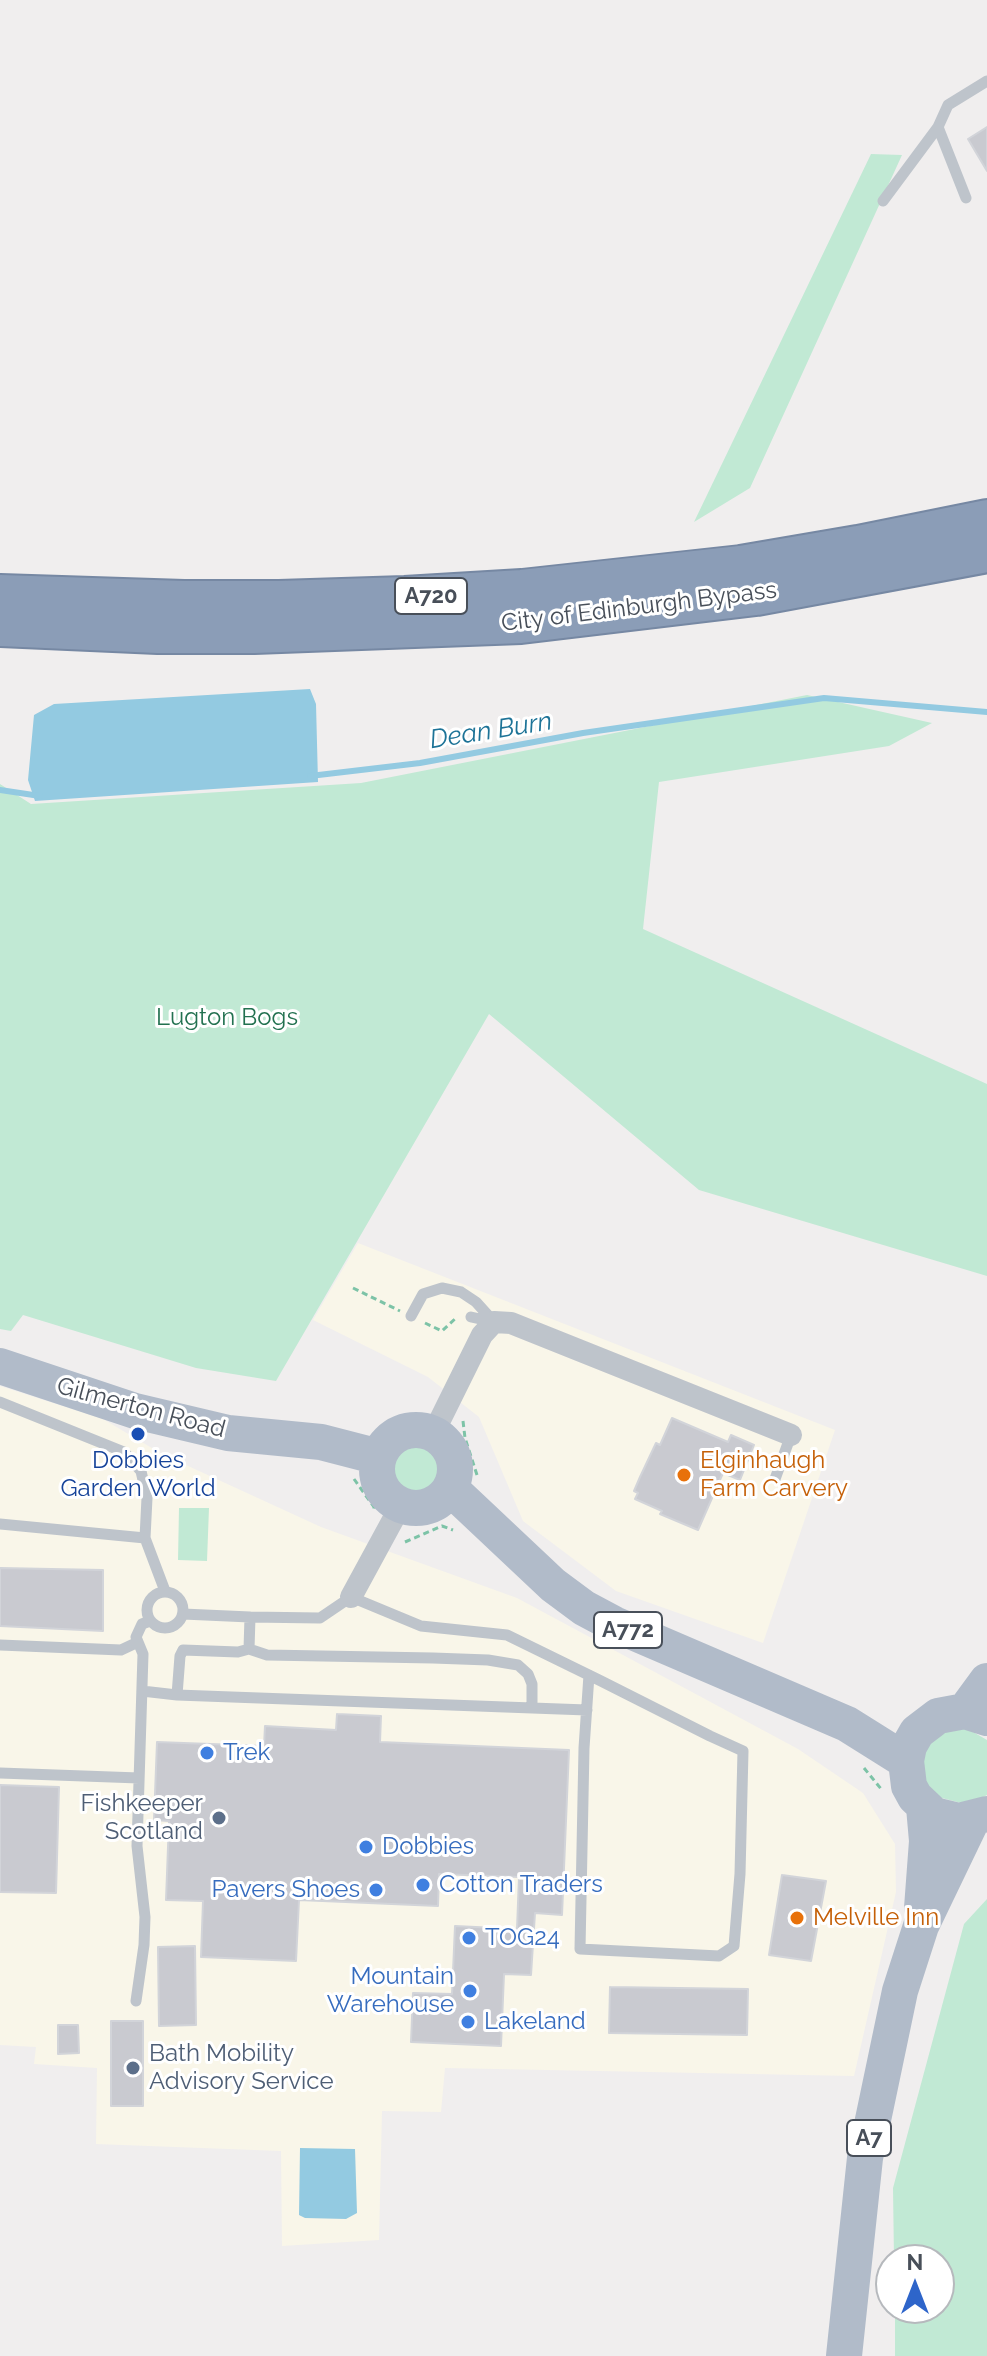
<!DOCTYPE html>
<style>
body{margin:0}
#map{position:relative;width:987px;height:2356px;overflow:hidden;background:#f0eeee;font-family:Raleway,sans-serif}
canvas{display:block}
.north{position:absolute;left:875px;top:2244px;width:80px;height:80px;box-sizing:border-box;background:#fff;border:2px solid #b6b9bd;border-radius:50%;rotate:0deg;font-size:22px;font-weight:700;line-height:32px;text-align:center;color:#484f59}
.north::after{content:'';display:block;margin:auto;width:28px;height:36px;background:#2e65ca;clip-path:polygon(50% 0,100% 100%,50% 72%,0 100%)}
</style>
<div id="map">
<canvas width="987" height="2356"></canvas>
<div class="north">N</div>
</div>
<script>
const c = document.querySelector('canvas').getContext('2d');
c.lineJoin = 'round';
function paint(path, color) { c.fillStyle = color; c.fill(path, 'evenodd'); }
const shape = rows => new Path2D(rows.map(r => 'M' + r).join(''));
function trace(path, color, width, dash) { c.strokeStyle = color; c.lineWidth = width; c.lineCap = dash ? 'butt' : 'round'; c.setLineDash(dash || []); c.stroke(path); }
function drawText(font, color, halo, rows, align = 'center') {
  c.font = font + ' Raleway,sans-serif'; c.lineWidth = 6; c.setLineDash([]); c.textBaseline = 'middle'; c.strokeStyle = halo; c.fillStyle = color; for (const [text, x, y, turn = 0] of rows) {
    c.save(); c.translate(x, y); c.rotate((+turn || 0) * Math.PI / 180); c.textAlign = isNaN(turn) ? turn : align; if (halo) c.strokeText(text, 0, 0); c.fillText(text, 0, 0); c.restore();
  }
}
paint(shape([
 [358,1243,835,1430,763,1643,616,1591,523,1521,479,1417,428,1377,313,1320],
 [0,1386,103,1419,162,1454,321,1527,517,1598,798,1749,863,1793,895,1844,896,1892,854,2076,445,2068,441,2112,382,2111,379,2240,282,2246,281,2151,96,2144,97,2068,34,2064,36,2047,0,2045]
]), '#f9f6e9');
paint(shape([
 [871,154,902,155,750,488,694,522],
 [807,695,932,723,889,746,659,782,643,929,987,1084,987,1276,699,1190,489,1014,276,1381,196,1368,23,1315,11,1331,0,1329,0,784,31,804,361,783],
 '389 1469a27 27 0 1 1 54 0a27 27 0 1 1-54 0Z',
 [179,1508,209,1508,207,1561,178,1560],
 [954,1729,968,1729,987,1740,987,1795,969,1805,934,1796,922,1776,924,1752,931,1742,942,1733],
 [987,1899,987,2356,895,2356,895,2308,939,2308,939,2260,894,2260,893,2188,964,1924]
]), '#c1e9d4');
paint(shape([
 [310,689,316,704,318,782,35,801,28,780,34,715,54,704],
 [300,2148,355,2149,357,2213,346,2219,305,2218,299,2215]
]), '#93cae1');
trace(shape([
 [310,776,420,763,583,733,824,698,987,712],
 [0,790,40,796]
]), '#93cae1', 6);
const building = shape([
 [987,127,987,171,968,139,987,127],
 [672,1418,728,1442,731,1435,754,1445,740,1480,723,1473,698,1530,660,1514,662,1511,635,1499,638,1493,634,1491,640,1477,656,1443,660,1445,672,1418],
 [0,1568,103,1570,103,1631,0,1626,0,1568],
 [337,1714,381,1716,380,1742,569,1750,562,1915,535,1913,531,1975,504,1974,501,2046,411,2042,413,1993,452,1994,455,1926,517,1929,519,1877,439,1874,438,1906,299,1900,296,1961,201,1957,203,1901,166,1900,169,1821,154,1820,157,1742,264,1746,265,1726,336,1730,337,1714],
 [0,1785,59,1787,56,1893,0,1892,0,1785],
 [782,1875,826,1881,811,1961,769,1955,782,1875],
 [195,1946,196,2025,159,2026,158,1947,195,1946],
 [610,1987,748,1989,747,2035,609,2033,610,1987],
 [111,2021,143,2021,143,2106,111,2106,111,2021],
 [58,2025,78,2025,79,2053,58,2054,58,2025]
]);
paint(building, '#c9cad0');
trace(building, '#d2d4d9', 2);
const highway = shape([
 [0,595,184,601,279,601,405,597,522,590,741,566,858,546,987,520],
 [0,626,158,633,254,633,521,623,756,595,987,552]
]);
trace(highway, '#7688a3', 44);
trace(shape([
 [353,1288,400,1311],
 [425,1323,442,1331,457,1317],
 [463,1421,465,1438,477,1475],
 [388,1430,418,1419],
 [354,1479,374,1507,373,1512],
 [405,1542,442,1526,453,1530],
 [864,1768,882,1790]
]), '#7dc3a7', 3, [6, 4]);
trace(shape([
 [966,198,938,127,948,105,987,81],
 [883,201,938,127],
 [411,1316,423,1294,442,1288,461,1292,476,1302,494,1322],
 [471,1317,494,1322],
 [0,1402,124,1452,141,1471,147,1498,145,1538,165,1591],
 [775,1479,791,1435],
 [0,1524,145,1538],
 '147 1610a18 18 0 1 1 36 0a18 18 0 1 1-36 0Z',
 [183,1614,250,1617],
 [0,1645,121,1650,138,1642],
 [142,1691,177,1695,587,1710],
 [177,1695,180,1656,183,1650,238,1652,249,1649],
 [532,1708,532,1684,528,1674,518,1665,488,1660,433,1658,267,1655,249,1649,250,1617,320,1618,351,1597,421,1626,507,1635,601,1681,710,1736,743,1751,740,1874,734,1946,719,1956,580,1949,584,1748,589,1675],
 [0,1773,139,1778],
 [136,2001,144,1945,145,1917,137,1846,143,1654,136,1637,142,1624,150,1621]
]), '#bec4cb', 11);
trace(shape([
 [433,1434,482,1335,494,1322,511,1323,791,1435],
 [351,1597,401,1505]
]), '#bec4cb', 22);
trace(shape([
 [0,1366,135,1411,228,1433,321,1442,379,1457],
 '377 1469a39 39 0 1 1 78 0a39 39 0 1 1-78 0Z',
 [450,1488,553,1585,584,1608,614,1624,847,1724,906,1761],
 [965,1711,987,1681],
 [987,1718,965,1711,938,1716,917,1732,909,1746,906,1761,909,1786,915,1797,934,1815,959,1821,987,1814],
 [922,1908,927,1841,924,1807],
 [844,2356,865,2158,900,1991,921,1926,972,1820]
]), '#b1bbc9', 36);
trace(highway, '#8b9db7', 40);
for (const [x, y, r, color] of [
 [138,1434,8,"#1a4fb4"],
 [684,1475,8,"#e8710a"],
 [207,1753,8,"#3f7fe0"],
 [219,1818,8,"#5c6f8a"],
 [366,1847,8,"#3f7fe0"],
 [423,1885,8,"#3f7fe0"],
 [376,1890,8,"#3f7fe0"],
 [797,1918,8,"#e8710a"],
 [469,1938,8,"#3f7fe0"],
 [470,1991,8,"#3f7fe0"],
 [468,2022,8,"#3f7fe0"],
 [133,2068,8,"#5c6f8a"]
]) { const dot = new Path2D(); dot.arc(x, y, r, 0, 2 * Math.PI); c.fillStyle = color; c.fill(dot); trace(dot, '#fff', 3); }
for (const [x, y, w] of [
 [431,596,72],
 [628,1630,68],
 [869,2138,44]
]) { const box = new Path2D(); box.roundRect(x - w / 2, y - 18, w, 36, 6); c.fillStyle = '#fff'; c.fill(box); trace(box, '#484f59', 2); }
drawText('bold 22px', '#484f59', null, [
 ["A720",431,596],
 ["A772",628,1630],
 ["A7",869,2138]
]);
drawText('24px', '#484f59', '#fff', [
 ["City of Edinburgh Bypass",639,607,-7],
 ["Gilmerton Road",141,1408,15]
]);
drawText('24px', '#227150', '#fff', [
 ["Lugton Bogs",227,1018]
]);
drawText('24px', '#164399', '#fff', [
 ["Dobbies",138,1461],
 ["Garden World",138,1489]
]);
drawText('24px', '#c56008', '#fff', [
 ["Elginhaugh",700,1461],
 ["Farm Carvery",700,1489],
 ["Melville Inn",813,1918]
], 'left');
drawText('24px', '#366cbe', '#fff', [
 ["Trek",223,1753],
 ["Dobbies",382,1847],
 ["Cotton Traders",439,1885],
 ["Pavers Shoes",360,1890,"right"],
 ["TOG24",485,1938],
 ["Mountain",454,1977,"right"],
 ["Warehouse",454,2005,"right"],
 ["Lakeland",484,2022]
], 'left');
drawText('24px', '#4e5e75', '#fff', [
 ["Fishkeeper",203,1804],
 ["Scotland",203,1832],
 ["Bath Mobility",149,2054,"left"],
 ["Advisory Service",149,2082,"left"]
], 'right');
drawText('italic 26px', '#1d7397', '#fff', [
 ["Dean Burn",491,731,-9]
]);
</script>
